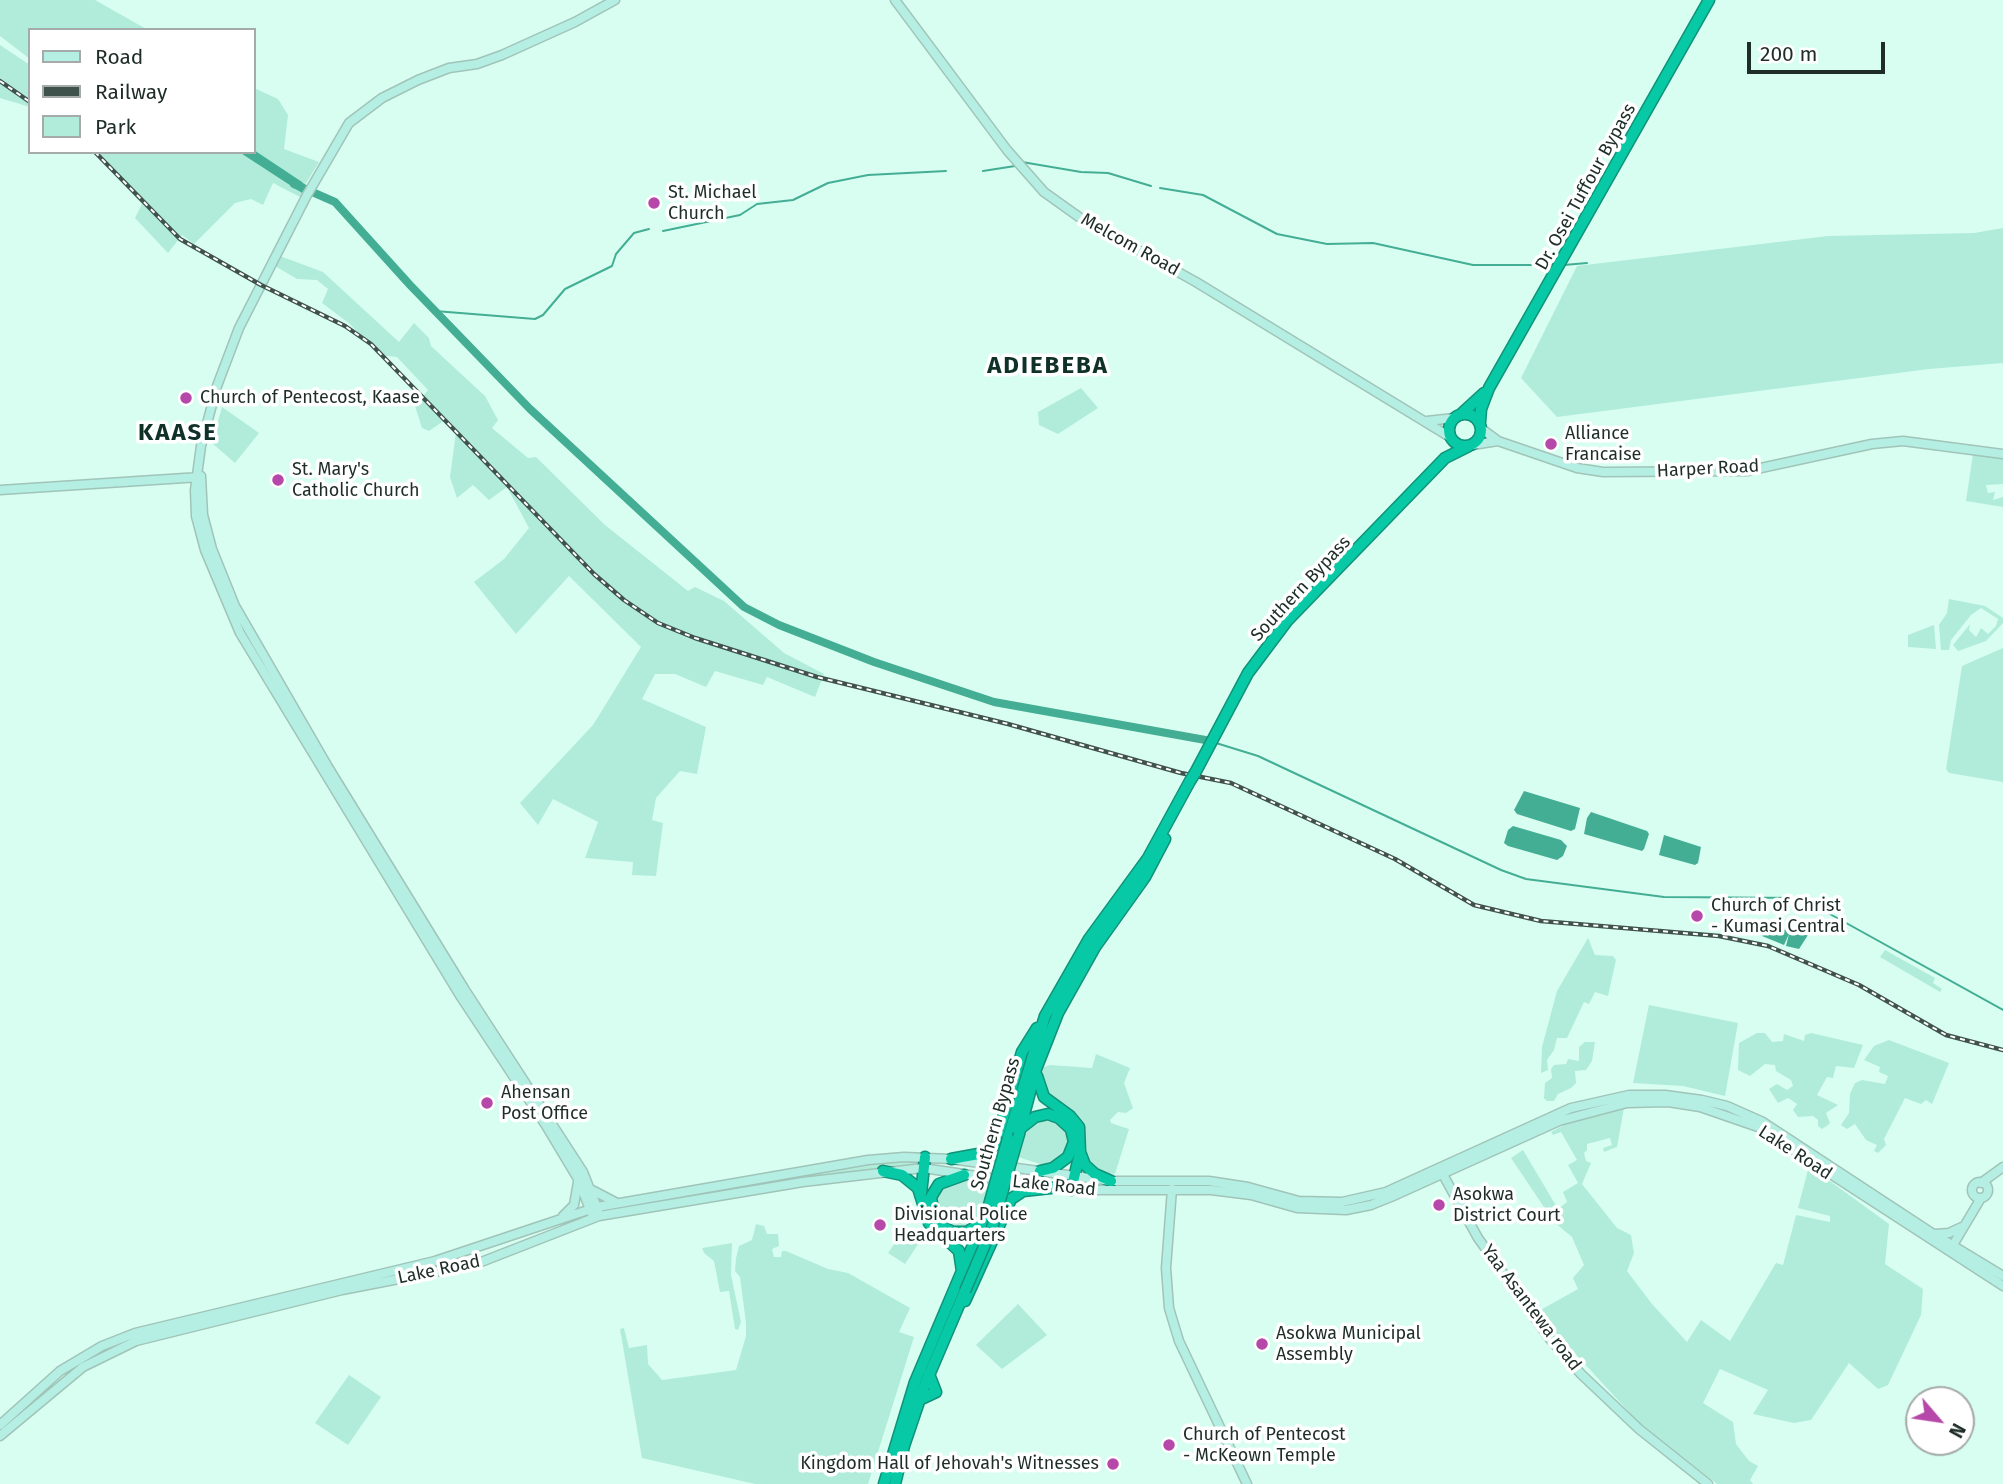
<!DOCTYPE html>
<style>
body{margin:0}
#map{position:relative;width:2003px;height:1484px;overflow:hidden;background:#d8fef1;font-family:"Fira Sans",sans-serif}
canvas{display:block}
.legend{position:absolute;left:28px;top:28px;width:228px;height:126px;box-sizing:border-box;background:#fff;border:2px solid #a5aba9;margin:0;padding:9px 12px;list-style:none;font-size:21px;color:#1e2d28}
.legend li{display:flex;align-items:center;gap:14px;height:35px}
.legend b{width:35px;border:2px solid #a5aba9}
.north{position:absolute;left:1905px;top:1386px;width:70px;height:70px;box-sizing:border-box;background:#fff;border:2px solid #a5aba9;border-radius:50%;rotate:119deg;font-size:19px;font-weight:700;line-height:28px;text-align:center;color:#1e2d28}
.north::after{content:'';display:block;margin:auto;width:24px;height:32px;background:#b548a8;clip-path:polygon(50% 0,100% 100%,50% 72%,0 100%)}
.scale{position:absolute;left:1747px;top:42px;width:138px;height:32px;box-sizing:border-box;border:4px solid #1e2d28;border-top:0;padding-left:9px;font-size:21px;line-height:24px;white-space:nowrap;color:#1e2d28;-webkit-text-stroke:5px #fff;paint-order:stroke}
</style>
<div id="map">
<canvas width="2003" height="1484"></canvas>
<ul class="legend">
<li><b style="height:9px;background:#b5efe4"></b>Road</li>
<li><b style="height:9px;background:#3f524c"></b>Railway</li>
<li><b style="height:19px;background:#b0ecd9"></b>Park</li>
</ul>
<div class="north">N</div>
<div class="scale">200 m</div>
</div>
<script>
const c = document.querySelector('canvas').getContext('2d');
c.lineJoin = 'round';
function paint(path, color) { c.fillStyle = color; c.fill(path, 'evenodd'); }
const shape = rows => new Path2D(rows.map(r => 'M' + r).join(''));
function trace(path, color, width, dash) { c.strokeStyle = color; c.lineWidth = width; c.lineCap = dash ? 'butt' : 'round'; c.setLineDash(dash || []); c.stroke(path); }
function drawText(font, color, halo, rows, align = 'center') {
  c.font = font + ' "Fira Sans",sans-serif'; c.lineWidth = 7; c.setLineDash([]); c.textBaseline = 'middle'; c.strokeStyle = halo; c.fillStyle = color; for (const [text, x, y, turn = 0] of rows) {
    c.save(); c.translate(x, y); c.rotate((+turn || 0) * Math.PI / 180); c.textAlign = isNaN(turn) ? turn : align; if (halo) c.strokeText(text, 0, 0); c.fillText(text, 0, 0); c.restore();
  }
}
paint(shape([
 [0,0,95,0,148,30,30,30,30,59,0,36],
 [0,45,30,65,30,107,0,98],
 [254,88,278,99,288,115,284,149,319,162,305,185,254,150],
 [93,152,239,152,302,193,300,197,273,183,263,205,251,199,235,203,194,244,182,235,168,253,135,218,142,204],
 [2003,228,2003,363,1929,369,1557,417,1521,378,1577,266,1828,236,1974,233],
 [280,256,323,272,399,342,414,323,429,338,431,346,485,396,498,420,492,428,528,458,536,457,605,525,688,591,695,587,724,601,784,653,824,674,815,697,767,677,763,685,715,671,706,687,675,674,655,674,642,699,706,727,697,774,680,771,656,798,652,820,663,823,656,876,632,875,633,862,585,858,598,822,553,799,538,825,520,803,593,725,641,647,569,576,516,634,474,582,504,559,529,528,507,487,489,500,473,485,457,498,450,477,456,432,445,420,429,431,422,428,415,406,428,390,397,357,378,355,350,324,322,303,328,289,317,280,297,279,275,266],
 [1081,388,1098,408,1058,434,1039,425,1038,412],
 [222,407,259,433,235,463,212,443],
 [1973,454,2003,458,2003,484,1986,485,1988,493,1995,492,1993,500,2003,497,2003,507,1966,501],
 [1949,599,1985,606,2003,618,2003,623,1986,641,1958,651,1953,645,1970,624,1969,630,1976,637,1981,628,1988,634,1996,626,1998,619,1981,608,1971,615,1951,640,1949,650,1941,650,1939,625,1947,613],
 [1934,625,1936,649,1908,647,1908,635],
 [2003,648,2003,782,1949,773,1946,769,1962,666],
 [1588,938,1595,955,1613,956,1616,960,1608,996,1595,992,1589,1004,1584,1002,1567,1038,1557,1038,1554,1050,1547,1060,1548,1070,1541,1073,1542,1047,1557,991],
 [1885,950,1935,978,1933,983,1942,989,1940,992,1880,957],
 [1649,1005,1738,1023,1725,1096,1683,1086,1633,1083],
 [1757,1033,1765,1033,1772,1042,1783,1041,1784,1034,1804,1041,1805,1035,1811,1033,1863,1045,1854,1068,1836,1066,1833,1078,1827,1077,1817,1095,1838,1105,1826,1113,1830,1123,1828,1125,1822,1129,1818,1126,1818,1120,1813,1116,1798,1117,1793,1110,1797,1104,1788,1098,1778,1103,1769,1089,1777,1084,1787,1090,1793,1086,1791,1080,1776,1071,1775,1065,1765,1064,1750,1076,1738,1070,1739,1043],
 [1889,1040,1949,1063,1932,1104,1926,1100,1921,1104,1905,1098,1884,1139,1886,1145,1878,1153,1874,1151,1877,1145,1866,1140,1855,1124,1847,1129,1841,1125,1849,1113,1850,1094,1855,1083,1862,1080,1885,1084,1888,1076,1879,1072,1880,1067,1864,1060,1874,1046],
 [1585,1042,1595,1042,1592,1061,1586,1070,1575,1071,1576,1083,1571,1088,1558,1094,1554,1101,1547,1101,1544,1098,1545,1083,1552,1078,1551,1069,1554,1065,1566,1064,1568,1059,1579,1061,1579,1047],
 [1096,1054,1130,1068,1124,1083,1133,1108,1126,1113,1118,1112,1110,1120,1111,1123,1129,1129,1115,1174,1097,1172,1085,1159,1083,1129,1044,1088,1041,1074,1041,1068,1050,1065,1092,1068],
 [1624,1108,1617,1147,1604,1152,1603,1148,1612,1145,1610,1138,1587,1144,1587,1150,1584,1153,1586,1161,1591,1163,1582,1184,1617,1228,1631,1235,1634,1253,1627,1271,1652,1304,1687,1342,1701,1320,1730,1341,1776,1263,1783,1265,1796,1215,1830,1222,1830,1216,1798,1208,1809,1166,1889,1224,1885,1264,1923,1289,1921,1315,1888,1385,1878,1389,1849,1363,1811,1420,1794,1423,1753,1414,1768,1390,1720,1369,1703,1403,1733,1422,1736,1444,1749,1461,1758,1466,1750,1480,1753,1484,1717,1484,1639,1423,1537,1312,1578,1289,1573,1278,1584,1265,1572,1237,1554,1222,1511,1158,1523,1150,1558,1209,1567,1202,1563,1192,1578,1183,1568,1165,1577,1160,1561,1132,1553,1135,1551,1132,1571,1121],
 [1039,1119,1052,1119,1065,1127,1070,1138,1065,1158,1046,1166,1018,1157,1025,1133],
 [923,1159,923,1167,826,1175,602,1212,602,1208,872,1162],
 [964,1178,992,1182,976,1223,964,1229,953,1228,942,1222,935,1210,936,1196,942,1187],
 [756,1224,764,1226,767,1234,778,1234,779,1246,772,1249,774,1257,781,1257,782,1251,786,1251,828,1269,848,1273,910,1308,899,1332,914,1337,868,1484,755,1484,642,1458,620,1329,624,1328,629,1348,647,1345,648,1364,662,1380,736,1370,746,1336,746,1323,740,1277,735,1271,736,1258,739,1246,752,1240],
 [906,1227,922,1238,905,1264,888,1253],
 [732,1243,731,1275,741,1322,738,1330,735,1329,729,1291,720,1292,714,1261,704,1253,702,1248],
 [1018,1304,1047,1335,1002,1369,976,1345],
 [349,1375,381,1397,348,1445,315,1423]
]), '#b0ecd9');
paint(shape([
 [254,150,302,182,305,185,302,193,239,152,254,152],
 [1524,791,1580,808,1575,829,1571,831,1517,814,1514,810],
 [1591,812,1647,831,1649,834,1644,849,1642,851,1584,834,1587,818],
 [1513,826,1561,840,1567,846,1563,856,1557,860,1508,846,1504,843,1508,830],
 [1664,835,1701,847,1698,863,1695,865,1659,855],
 [1775,929,1789,930,1789,933,1808,935,1799,949,1786,946,1789,934,1784,945,1762,936,1766,930]
]), '#44ae94');
trace(shape([
 [1022,162,1081,172,1108,173,1151,186],
 [983,171,1015,166],
 [1160,188,1203,195,1277,234,1327,244,1373,243,1473,265,1554,265],
 [663,231,740,215,757,204,793,200,828,183,868,175,946,171],
 [1564,265,1587,263],
 [435,311,535,319,543,315,565,289,612,266,616,254,634,233,649,229],
 [1216,743,1258,756,1501,870,1526,879,1664,897,1801,898,2003,1010]
]), '#44ae94', 2);
trace(shape([
 [294,184,335,202,410,285,530,409,744,607,779,625,874,662,994,702,1211,741]
]), '#44ae94', 8);
const secondary = shape([
 [895,0,1007,150,1044,192,1079,217,1196,282,1450,437],
 [1427,421,1454,418],
 [1482,429,1498,441,1577,468,1603,472,1747,471,1872,444,1903,441,2003,454],
 [1472,445,1498,441],
 [201,476,203,515,212,549,235,606,328,767,465,990,583,1172,598,1210],
 [0,490,200,477],
 [1441,1171,1478,1238,1550,1339,1581,1374,1639,1429,1708,1484],
 '1972 1190a8 8 0 1 1 16 0a8 8 0 1 1-16 0Z',
 [1981,1183,2003,1167],
 [1172,1189,1166,1268,1169,1308,1179,1341,1247,1484],
 [592,1190,617,1203],
 [591,1212,578,1179,545,1124,459,994,240,633,205,550,196,516,195,490,201,446,217,386,239,328,307,195,349,123,382,98,418,80,449,68,477,64,502,55,575,22,615,0],
 [563,1216,574,1205,578,1182],
 [1935,1234,1949,1233,1962,1227],
 [1950,1250,1981,1198],
 [0,1425,60,1371,102,1346,135,1333,435,1261,597,1207,868,1160,904,1157,951,1159,1111,1181,1209,1181,1248,1187,1299,1201,1342,1202,1386,1192,1571,1108,1629,1095,1665,1095,1702,1100,1727,1106,1763,1122,1932,1233,2003,1276],
 [0,1436,83,1367,136,1341,342,1290,476,1264,599,1216,803,1182,923,1168,1071,1190,1211,1190,1251,1195,1297,1208,1346,1210,1371,1205,1391,1197,1559,1121,1627,1103,1668,1102,1700,1107,1758,1127,2003,1286]
]);
const highway = shape([
 '1449 430a16 16 0 1 1 32 0a16 16 0 1 1-32 0Z',
 [1460,415,1484,393],
 [1480,422,1481,409,1489,388,1709,0],
 [1195,773,1248,673,1287,621,1445,458,1469,446],
 [1037,1076,1044,1097,1070,1116,1079,1127,1080,1152,1085,1165,1095,1174,1111,1181],
 [1021,1128,1035,1117,1048,1114,1059,1118,1071,1129,1074,1142,1068,1157,1053,1168,1040,1171],
 [1019,1134,1036,1069,1058,1013,1095,947,1145,877,1165,839],
 [1008,1138,1045,1016,1089,939,1148,858,1190,781],
 [951,1159,984,1153,995,1145,1022,1052,1037,1028],
 [883,1171,902,1175,918,1188,929,1223,959,1251,962,1271],
 [964,1175,939,1184,931,1197,934,1216,941,1226,953,1232,967,1232,984,1221],
 [1071,1190,1080,1153],
 [921,1194,925,1157],
 [965,1301,1011,1199,1023,1191,1051,1188],
 [919,1400,936,1392,929,1374],
 [884,1484,915,1382,987,1212],
 [895,1484,904,1446,924,1387,965,1291]
]);
trace(secondary, '#a0c4b8', 11);
trace(highway, '#109279', 13);
trace(secondary, '#b5efe4', 8);
trace(highway, '#08c9a5', 10);
const rail = shape([
 [0,81,30,102],
 [95,152,180,239,261,285,345,326,371,344,594,574,624,600,658,623,695,638,817,677,1008,724,1181,773,1231,783,1395,859,1474,905,1541,921,1719,936,1768,946,1859,985,1946,1035,2003,1050]
]);
trace(rail, '#3f524c', 4.5);
trace(rail, '#fff', 2, [5]);
const highwayBridge = shape([
 [1190,781,1195,773],
 [987,1212,1008,1138],
 [965,1291,992,1228,1019,1134]
]);
trace(highwayBridge, '#109279', 13, []);
trace(highwayBridge, '#08c9a5', 10);
for (const [x, y, r, color] of [
 [654,203,7,"#b548a8"],
 [186,398,7,"#b548a8"],
 [1551,444,7,"#b548a8"],
 [278,480,7,"#b548a8"],
 [1697,916,7,"#b548a8"],
 [487,1103,7,"#b548a8"],
 [1439,1205,7,"#b548a8"],
 [880,1225,7,"#b548a8"],
 [1262,1344,7,"#b548a8"],
 [1169,1445,7,"#b548a8"],
 [1113,1464,7,"#b548a8"]
]) { const dot = new Path2D(); dot.arc(x, y, r, 0, 2 * Math.PI); c.fillStyle = color; c.fill(dot); trace(dot, '#fff', 2.5); }
drawText('18px', '#1e2d28', '#fff', [
 ["Dr. Osei Tuffour Bypass",1586,187,-61],
 ["Melcom Road",1130,245,29],
 ["Harper Road",1708,469,-3],
 ["Southern Bypass",1301,589,-47],
 ["Southern Bypass",996,1124,-74],
 ["Lake Road",1795,1153,33],
 ["Lake Road",1054,1186,6],
 ["Lake Road",439,1270,-12],
 ["Yaa Asantewa road",1531,1308,53]
]);
drawText('18px', '#1e2d28', '#fff', [
 ["St. Michael",668,193],
 ["Church",668,214],
 ["Church of Pentecost, Kaase",200,398],
 ["Alliance",1565,434],
 ["Francaise",1565,455],
 ["St. Mary's",292,470],
 ["Catholic Church",292,491],
 ["Church of Christ",1711,906],
 ["- Kumasi Central",1711,927],
 ["Ahensan",501,1093],
 ["Post Office",501,1114],
 ["Asokwa",1453,1195],
 ["District Court",1453,1216],
 ["Divisional Police",894,1215],
 ["Headquarters",894,1236],
 ["Asokwa Municipal",1276,1334],
 ["Assembly",1276,1355],
 ["Church of Pentecost",1183,1435],
 ["- McKeown Temple",1183,1456],
 ["Kingdom Hall of Jehovah's Witnesses",1099,1464,"right"]
], 'left');
c.letterSpacing = '2px';
drawText('bold 24px', '#103128', '#fff', [
 ["ADIEBEBA",1048,366],
 ["KAASE",178,433]
]);
c.letterSpacing = '0px';
</script>
